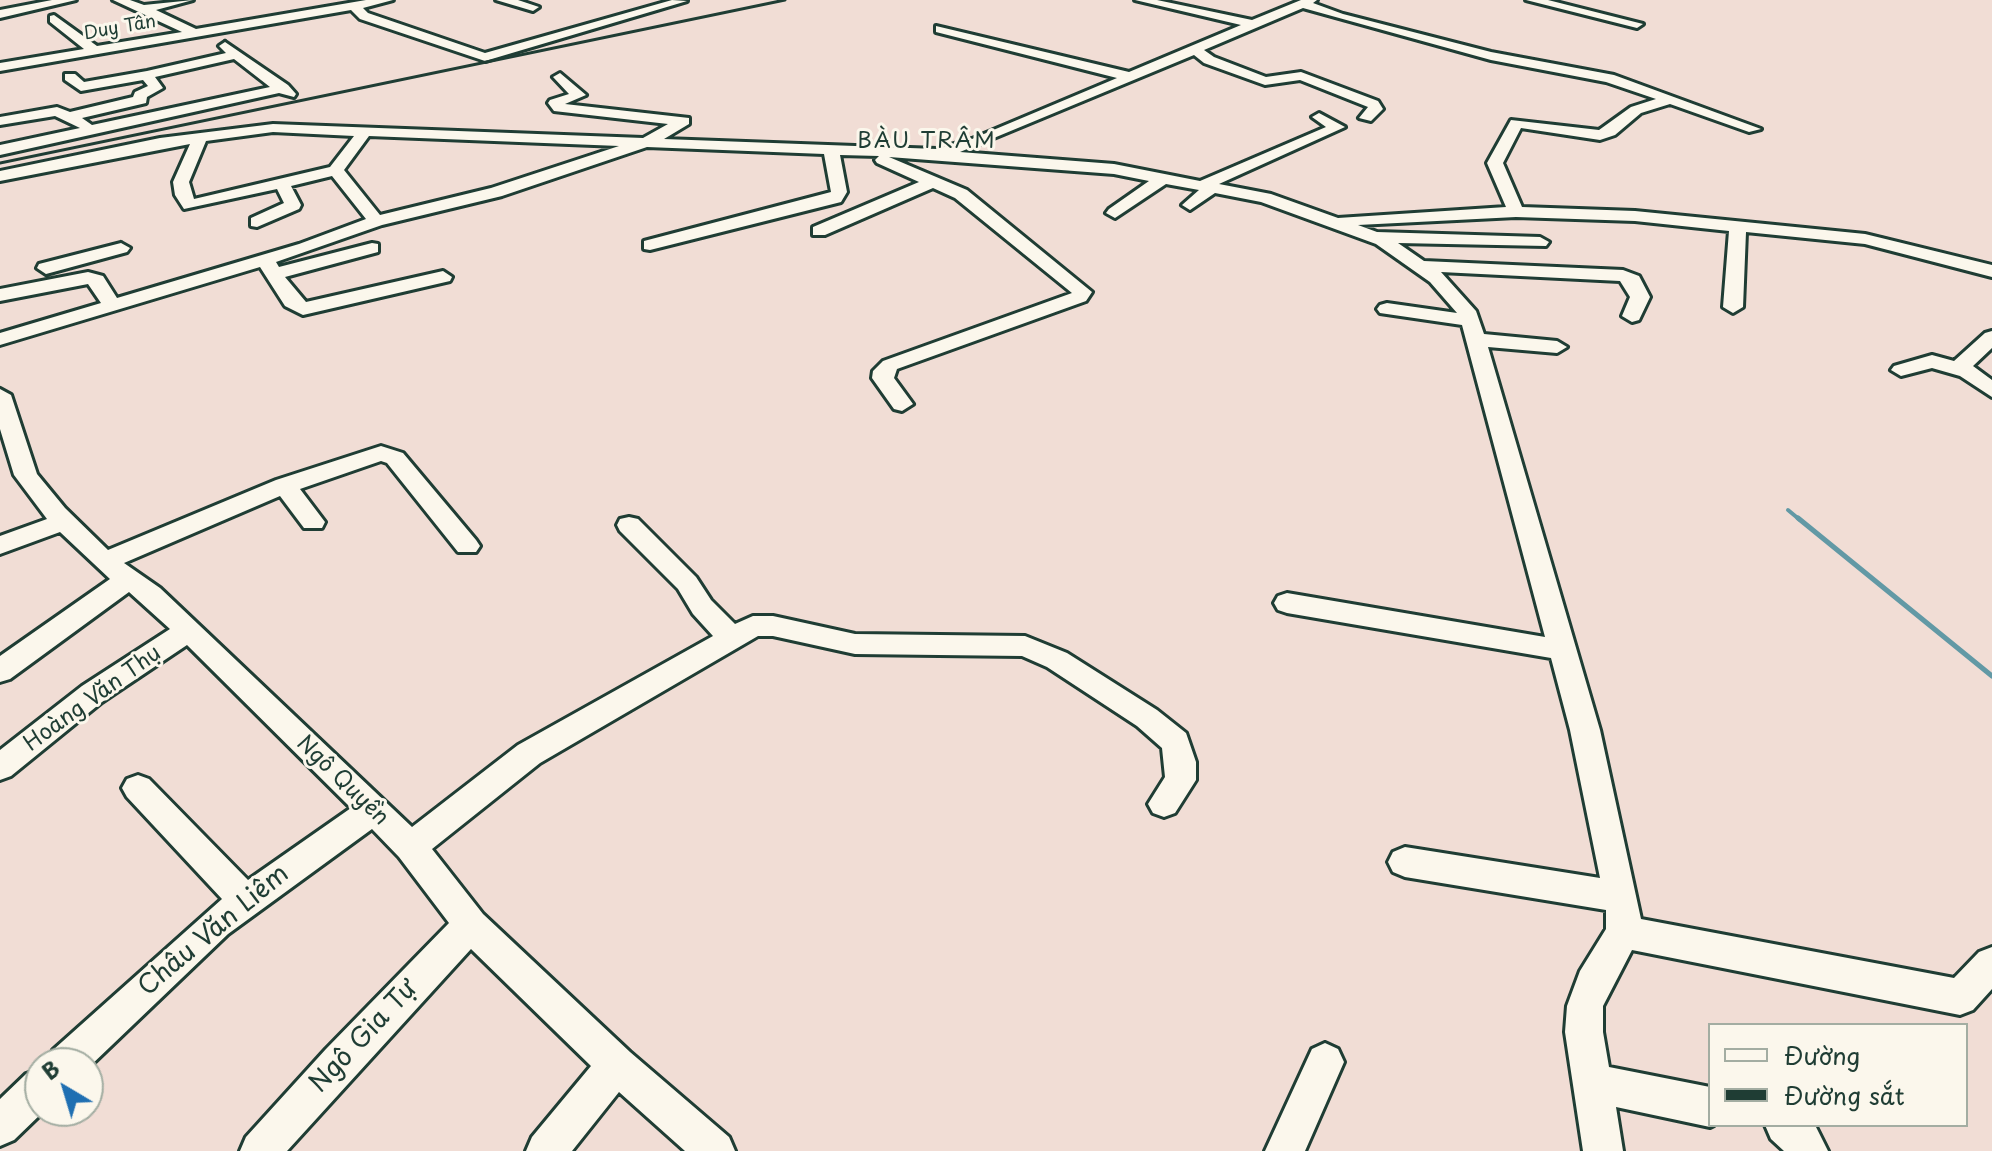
<!DOCTYPE html>
<meta charset="utf-8">
<style>
body{margin:0}
#map{position:relative;width:1992px;height:1151px;overflow:hidden;background:#f1ddd5;font-family:"Playpen Sans",sans-serif}
canvas{display:block}
.legend{position:absolute;left:1708px;top:1023px;width:260px;height:104px;box-sizing:border-box;background:#fbf7ec;border:2px solid #a3ada2;margin:0;padding:10px 14px;list-style:none;font-size:24px;color:#1f3d34}
.legend li{display:flex;align-items:center;gap:16px;height:40px}
.legend b{width:40px;border:2px solid #a3ada2}
.north{position:absolute;left:24px;top:1047px;width:80px;height:80px;box-sizing:border-box;background:#fbf7ec;border:2px solid #a3ada2;border-radius:50%;rotate:322deg;font-size:22px;font-weight:700;line-height:32px;text-align:center;color:#1f3d34}
.north::after{content:'';display:block;margin:auto;width:28px;height:36px;background:#1f6fb2;clip-path:polygon(50% 0,100% 100%,50% 72%,0 100%)}
</style>
<div id="map">
<canvas width="1992" height="1151"></canvas>
<ul class="legend">
<li><b style="height:10px;background:#fbf7ec"></b>Đường</li>
<li><b style="height:10px;background:#1f3d34"></b>Đường sắt</li>
</ul>
<div class="north">B</div>
</div>
<script>
const c = document.querySelector('canvas').getContext('2d');
c.lineJoin = 'round';
const shape = rows => new Path2D(rows.map(r => 'M' + r).join(''));
function trace(path, color, width, dash) { c.strokeStyle = color; c.lineWidth = width; c.lineCap = dash ? 'butt' : 'round'; c.setLineDash(dash || []); c.stroke(path); }
function paint(path, color) { c.fillStyle = color; c.fill(path, 'evenodd'); }
function drawText(font, color, halo, rows, align = 'center') {
  c.font = font + ' "Playpen Sans",sans-serif'; c.lineWidth = 6; c.setLineDash([]); c.textBaseline = 'middle'; c.strokeStyle = halo; c.fillStyle = color; for (const [text, x, y, turn = 0] of rows) {
    c.save(); c.translate(x, y); c.rotate((+turn || 0) * Math.PI / 180); c.textAlign = isNaN(turn) ? turn : align; if (halo) c.strokeText(text, 0, 0); c.fillText(text, 0, 0); c.restore();
  }
}
trace(shape([
 [1788,510,1800,520]
]), '#6299a5', 4);
trace(shape([
 [1798,518,1992,676]
]), '#6299a5', 5);
const minor = shape([
 [52,0,76,0,0,18,0,10,52,0],
 [113,0,130,0,144,5,193,0,156,10,196,29,366,0,393,0,363,8,368,13,485,53,672,0,687,1,485,61,360,19,351,10,0,71,0,63,84,49,50,22,50,16,54,15,97,46,182,32,113,0],
 [496,0,518,0,539,7,533,11,496,0],
 [1135,0,1157,0,1252,20,1301,0,1317,0,1313,3,1343,14,1491,52,1614,75,1761,129,1749,132,1670,104,1641,113,1615,135,1600,140,1521,128,1503,163,1522,207,1635,211,1865,234,1992,265,1992,277,1865,244,1746,232,1743,307,1733,313,1723,307,1729,231,1635,221,1516,217,1358,225,1377,232,1540,237,1549,242,1546,246,1398,243,1424,261,1623,270,1639,276,1650,297,1639,320,1632,322,1622,316,1630,297,1620,281,1441,272,1476,311,1484,334,1557,341,1567,347,1557,353,1488,347,1600,730,1641,919,1954,978,1979,952,1992,947,1992,989,1973,1010,1960,1015,1632,950,1603,1006,1603,1032,1609,1067,1710,1087,1710,1125,1714,1125,1710,1127,1616,1107,1623,1151,1583,1151,1565,1032,1567,1006,1580,971,1606,929,1606,910,1405,877,1393,872,1388,862,1393,852,1405,847,1600,878,1570,730,1551,658,1287,613,1278,610,1274,603,1278,596,1287,593,1545,637,1462,325,1380,313,1377,309,1380,305,1387,303,1457,313,1430,282,1376,244,1261,202,1215,193,1190,210,1182,205,1199,190,1166,184,1115,218,1106,213,1109,209,1149,181,1114,174,889,157,967,190,1092,292,1086,301,897,369,894,378,913,404,902,411,894,409,872,378,873,371,883,361,1072,293,955,198,933,188,825,235,813,235,813,227,919,182,877,163,875,160,879,156,840,155,847,192,841,202,650,250,644,249,644,241,831,192,824,154,647,147,502,196,382,225,276,262,279,267,372,243,378,244,378,252,285,277,306,302,443,271,452,277,450,281,303,315,285,306,260,267,0,345,0,333,101,303,88,284,0,301,0,289,88,272,103,276,117,298,299,244,366,219,332,176,291,186,301,205,299,209,257,227,251,226,251,218,284,203,277,189,184,209,175,195,173,182,190,144,0,181,0,171,160,138,273,124,643,138,668,124,554,111,548,103,550,100,569,94,553,77,560,73,586,95,565,104,689,118,689,124,664,139,937,149,972,139,1117,78,936,32,936,26,1129,72,1241,25,1135,0],
 [1303,8,1491,60,1606,82,1656,99,1631,107,1599,130,1511,120,1487,163,1506,207,1338,218,1271,194,1219,184,1345,127,1319,113,1312,117,1326,127,1200,181,1114,164,960,152,1194,55,1204,63,1265,85,1300,80,1368,107,1359,118,1371,121,1383,109,1378,101,1301,72,1266,77,1214,57,1204,50,1303,8],
 [273,132,354,136,330,167,194,199,189,182,206,141,273,132],
 [369,136,619,146,491,188,380,215,344,170,369,136],
 [1526,0,1548,0,1643,24,1637,28,1526,0],
 [225,42,288,85,296,94,294,97,279,93,0,155,0,145,80,128,55,116,0,125,0,117,57,107,70,112,133,97,135,92,148,86,143,80,81,91,65,80,65,74,75,74,84,82,147,71,226,53,219,46,225,42],
 [234,59,270,87,92,125,82,118,146,103,147,97,163,88,155,77,234,59],
 [121,243,130,248,127,252,46,274,37,268,39,264,121,243],
 [1992,331,1992,348,1973,366,1992,380,1992,397,1960,376,1932,368,1901,376,1891,370,1894,366,1932,355,1954,361,1985,333,1992,331],
 [0,389,11,395,37,474,65,508,108,550,276,480,381,446,403,453,476,540,480,546,476,552,458,552,387,463,381,461,300,489,325,522,322,528,304,528,280,496,124,563,160,588,412,827,518,745,713,636,693,614,678,589,620,531,617,525,620,519,629,517,638,519,696,577,711,600,735,624,753,616,773,616,855,634,1025,636,1067,653,1157,710,1186,733,1196,762,1196,780,1175,813,1164,817,1153,813,1148,804,1165,777,1162,748,1137,726,1047,667,1022,656,855,654,773,636,758,636,540,763,432,849,483,914,630,1052,729,1137,735,1151,685,1151,619,1092,572,1151,526,1151,532,1137,591,1066,471,949,287,1151,240,1151,246,1137,326,1049,449,923,399,857,372,829,228,934,88,1068,88,1063,47,1063,53,1050,222,899,127,797,122,788,127,779,138,775,149,779,248,880,351,808,187,645,102,702,11,776,0,780,0,750,82,686,170,629,129,592,10,679,0,682,0,656,110,579,60,532,0,554,0,536,47,519,14,475,0,429,0,389],
 [1325,1043,1338,1049,1344,1062,1305,1151,1265,1151,1312,1049,1325,1043],
 [40,1069,40,1111,44,1111,14,1140,0,1146,0,1099,26,1074,40,1069],
 [1765,1125,1815,1125,1828,1151,1784,1151,1771,1139,1765,1125]
]);
trace(minor, '#1f3d34', 6);
paint(minor, '#fbf7ec');
trace(shape([
 [0,163,785,0]
]), '#1f3d34', 3);
drawText('18px', '#1f3d34', '#fbf7ec', [
 ["Duy Tân",120,28,-10]
]);
c.letterSpacing = '2px';
drawText('22px', '#1f3d34', '#fbf7ec', [
 ["BÀU TRÂM",927,142]
]);
c.letterSpacing = '0px';
drawText('22px', '#1f3d34', '#fbf7ec', [
 ["Hoàng Văn Thụ",93,699,-36],
 ["Ngô Quyền",342,781,44]
]);
drawText('26px', '#1f3d34', '#fbf7ec', [
 ["Châu Văn Liêm",214,931,-40],
 ["Ngô Gia Tự",364,1037,-47]
]);
</script>
